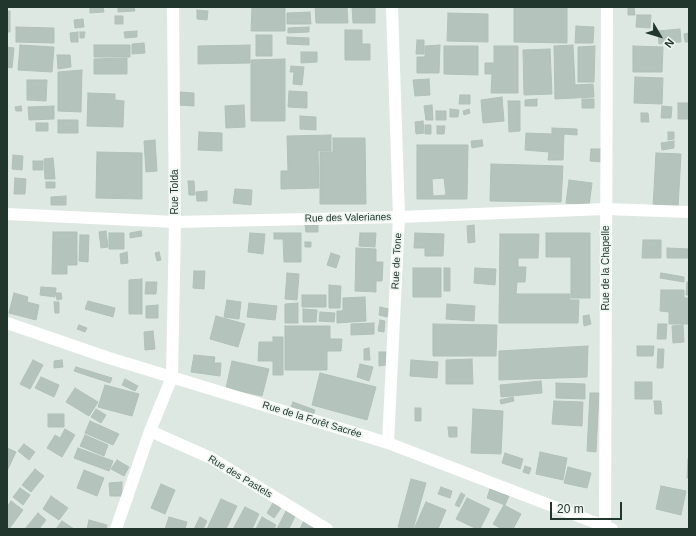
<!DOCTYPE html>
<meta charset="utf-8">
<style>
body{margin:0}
#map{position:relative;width:696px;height:536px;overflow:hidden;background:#dee8e2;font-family:Helvetica,sans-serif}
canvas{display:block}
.frame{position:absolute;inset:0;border:8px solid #21372e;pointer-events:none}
.north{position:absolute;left:640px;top:16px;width:40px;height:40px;-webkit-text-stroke:3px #eef5f1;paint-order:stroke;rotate:128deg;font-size:11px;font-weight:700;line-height:16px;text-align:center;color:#21372e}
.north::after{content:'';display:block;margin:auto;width:14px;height:18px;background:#21372e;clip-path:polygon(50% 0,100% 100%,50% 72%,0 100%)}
.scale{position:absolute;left:550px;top:502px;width:72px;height:18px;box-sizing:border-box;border:2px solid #21372e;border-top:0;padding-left:5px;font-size:12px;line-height:14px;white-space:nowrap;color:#21372e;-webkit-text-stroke:3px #eef5f1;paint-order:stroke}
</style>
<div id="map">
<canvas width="696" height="536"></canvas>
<div class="frame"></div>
<div class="north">N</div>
<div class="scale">20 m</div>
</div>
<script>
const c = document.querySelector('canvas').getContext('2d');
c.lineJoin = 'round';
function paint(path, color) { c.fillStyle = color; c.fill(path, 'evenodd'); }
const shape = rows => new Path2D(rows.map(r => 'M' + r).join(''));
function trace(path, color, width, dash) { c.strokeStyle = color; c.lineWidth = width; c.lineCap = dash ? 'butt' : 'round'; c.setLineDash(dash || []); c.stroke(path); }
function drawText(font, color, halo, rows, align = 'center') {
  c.font = font + ' Helvetica,sans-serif'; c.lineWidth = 3.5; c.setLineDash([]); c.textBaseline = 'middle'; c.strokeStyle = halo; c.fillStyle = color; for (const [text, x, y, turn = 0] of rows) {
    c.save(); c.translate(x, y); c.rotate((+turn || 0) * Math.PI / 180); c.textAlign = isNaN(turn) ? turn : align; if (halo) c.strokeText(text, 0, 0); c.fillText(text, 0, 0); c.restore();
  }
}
const building = shape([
 [90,7,103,7,104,12,90,13,90,7],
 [118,7,134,7,135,11,118,12,118,7],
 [252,7,285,7,285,31,251,31,252,7],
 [315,7,347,7,348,23,316,23,315,7],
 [352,7,375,7,375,23,353,23,352,7],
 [514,7,567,7,567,43,514,42,514,7],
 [628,7,634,7,635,15,628,15,628,7],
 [197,10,208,11,207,20,197,19,197,10],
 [7,11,10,11,10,32,7,32,7,11],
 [310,12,311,24,287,24,287,13,310,12],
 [448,13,488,14,488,42,447,41,448,13],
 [637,15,651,15,650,28,636,27,637,15],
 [115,16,123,16,123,24,115,24,115,16],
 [83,19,84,27,75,28,74,20,83,19],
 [576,26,594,27,593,43,575,43,576,26],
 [16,27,54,28,54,43,16,42,16,27],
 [309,27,309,32,288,33,288,28,309,27],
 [680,29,681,42,659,44,658,31,680,29],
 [345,30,362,30,362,44,370,44,370,60,345,60,345,30],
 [137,31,137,37,125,38,124,32,137,31],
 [78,32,78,42,71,42,70,33,78,32],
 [80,32,85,32,84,38,80,38,80,32],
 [689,33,689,42,685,42,684,34,689,33],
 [256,35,272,35,272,56,256,56,256,35],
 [287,37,309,38,309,45,287,44,287,37],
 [417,40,424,40,424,54,416,54,417,40],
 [144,43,145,53,132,54,132,44,144,43],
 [20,45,54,47,52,72,18,70,20,45],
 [94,45,130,45,130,57,94,57,94,45],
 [250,45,250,63,198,64,198,46,250,45],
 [440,45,439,73,417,73,417,57,425,57,425,46,440,45],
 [573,45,575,85,593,84,594,97,555,99,554,46,573,45],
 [444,46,478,46,478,75,444,74,444,46],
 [494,46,518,46,518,93,491,93,492,74,485,74,485,63,494,63,494,46],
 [595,46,594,82,578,82,578,47,595,46],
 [633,46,663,47,662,72,633,72,633,46],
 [7,47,14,48,12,68,7,67,7,47],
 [550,49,552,94,524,95,523,50,550,49],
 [301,52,317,52,317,62,301,63,301,52],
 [57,55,70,55,71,67,58,69,57,55],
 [127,58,127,74,94,74,94,59,127,58],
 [285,59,285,121,251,121,251,60,285,59],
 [291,66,304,67,302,85,293,84,294,72,290,72,291,66],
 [82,70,81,112,58,111,58,72,82,70],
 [635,77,663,78,662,104,634,103,635,77],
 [429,79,430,95,415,96,413,80,429,79],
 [27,80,47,80,46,101,27,100,27,80],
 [289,91,307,92,307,108,288,107,289,91],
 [180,92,194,93,194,106,179,105,180,92],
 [88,93,115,94,115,100,124,101,123,127,87,126,88,93],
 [460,95,470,95,470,104,459,104,460,95],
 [502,97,504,121,483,123,481,100,502,97],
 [537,99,537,106,525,106,525,100,537,99],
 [582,99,594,99,594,108,582,108,582,99],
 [508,101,520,101,520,131,509,132,508,101],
 [678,103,689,103,689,119,678,119,678,103],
 [244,105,245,127,226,128,225,106,244,105],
 [432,105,433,120,426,120,424,106,432,105],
 [21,106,22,111,16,111,15,107,21,106],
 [54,106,54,119,29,120,28,107,54,106],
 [662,106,672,107,671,118,661,118,662,106],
 [450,109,459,110,458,117,450,117,450,109],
 [469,109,470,113,464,115,463,111,469,109],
 [436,111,446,111,446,120,436,120,436,111],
 [641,113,648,113,649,122,641,122,641,113],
 [300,116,316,117,316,130,300,129,300,116],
 [58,120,78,120,78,133,58,133,58,120],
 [423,121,424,133,416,134,415,122,423,121],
 [36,123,48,123,48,131,36,131,36,123],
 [425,125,431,125,431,134,425,134,425,125],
 [437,126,445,126,444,134,437,134,437,126],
 [552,128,577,129,577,135,564,134,563,160,548,160,549,152,525,150,526,133,552,134,552,128],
 [199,132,222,133,222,151,198,150,199,132],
 [668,132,674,132,674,139,668,140,668,132],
 [331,135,331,151,318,151,319,188,281,189,281,171,288,171,287,136,331,135],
 [333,138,365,138,366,204,320,204,320,152,333,152,333,138],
 [155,140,157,171,146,172,144,141,155,140],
 [482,140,483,146,472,148,471,141,482,140],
 [674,141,674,148,662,150,661,143,674,141],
 [417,145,468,145,467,199,417,199,417,145],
 [444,178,446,195,433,196,432,179,444,178],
 [591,149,603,149,603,162,590,161,591,149],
 [97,152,142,153,142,199,96,198,97,152],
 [656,153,681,154,678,208,653,207,656,153],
 [13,155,23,156,22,170,12,169,13,155],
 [53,158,55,179,45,179,44,159,53,158],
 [33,161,43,161,43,170,33,170,33,161],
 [491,164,563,166,561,202,490,201,491,164],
 [15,178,26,179,25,194,14,194,15,178],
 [569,180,592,183,589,206,566,203,569,180],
 [188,181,194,181,195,195,189,195,188,181],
 [46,182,55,182,55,188,46,188,46,182],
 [235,189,252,190,251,205,233,203,235,189],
 [207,191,207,201,197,201,196,192,207,191],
 [66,196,66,205,51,205,51,197,66,196],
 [305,225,318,225,318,232,306,232,305,225],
 [474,225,475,242,468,243,467,226,474,225],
 [106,231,108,247,101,248,99,232,106,231],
 [141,231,142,236,130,238,130,233,141,231],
 [53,232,77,232,77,265,67,265,67,274,52,274,53,232],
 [109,233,124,233,124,249,109,249,109,233],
 [250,233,265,234,263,254,248,252,250,233],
 [274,233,301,233,301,262,284,262,283,239,274,239,274,233],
 [360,233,376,233,375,247,359,246,360,233],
 [415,233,444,234,443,256,425,256,425,248,414,248,415,233],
 [546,233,590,233,590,298,571,298,571,257,546,257,546,233],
 [500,234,539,234,538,258,518,258,518,267,526,267,525,282,517,282,516,294,570,294,570,300,579,300,578,323,499,323,500,234],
 [80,235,89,235,88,262,79,261,80,235],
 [643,240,661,240,661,258,642,258,643,240],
 [305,242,311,242,311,247,305,247,305,242],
 [356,248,376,249,376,262,383,262,382,281,376,281,376,292,355,291,356,248],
 [667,248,689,249,689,258,667,258,667,248],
 [127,252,128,263,121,264,120,254,127,252],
 [159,252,161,260,157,261,155,253,159,252],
 [331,253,340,256,336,268,327,265,331,253],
 [413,268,441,268,441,297,413,297,413,268],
 [444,268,450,268,450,291,444,291,444,268],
 [475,268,496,269,495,285,474,283,475,268],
 [194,271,205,271,204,289,193,288,194,271],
 [287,273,299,274,297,300,285,299,287,273],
 [661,273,684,277,684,282,660,278,661,273],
 [142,279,142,314,129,314,129,280,142,279],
 [146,282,157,282,156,294,145,294,146,282],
 [687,282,689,283,689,295,686,295,687,282],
 [329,285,341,286,340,308,329,308,329,285],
 [41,287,56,288,55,297,40,295,41,287],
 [661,290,684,290,684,298,689,298,689,324,669,324,669,312,660,311,661,290],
 [14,293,28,297,27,302,39,305,36,320,9,313,14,293],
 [56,293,61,293,62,299,57,300,56,293],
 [302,295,326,295,326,307,302,307,302,295],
 [365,297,366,321,337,323,337,311,343,311,343,298,365,297],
 [227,300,241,302,239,319,224,317,227,300],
 [88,301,115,308,113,317,85,309,88,301],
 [54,302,59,302,59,313,55,313,54,302],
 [249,303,277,306,275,320,247,317,249,303],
 [298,303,298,323,285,323,285,304,298,303],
 [447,304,475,306,474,321,446,319,447,304],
 [158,305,158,318,146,318,146,306,158,305],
 [380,307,389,309,387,317,379,315,380,307],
 [303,309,317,310,316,322,303,322,303,309],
 [320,312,335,313,334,322,319,321,320,312],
 [589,315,591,324,584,326,583,316,589,315],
 [216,316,245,324,238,347,210,339,216,316],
 [380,320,385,321,384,332,378,331,380,320],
 [374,323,374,334,351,335,351,324,374,323],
 [433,324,497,325,496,356,433,356,433,324],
 [658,324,667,324,666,339,657,339,658,324],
 [79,325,87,328,85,332,77,329,79,325],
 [683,325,684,342,673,343,672,326,683,325],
 [285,326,330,326,330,339,342,339,341,351,327,351,327,370,285,370,285,326],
 [153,331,155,349,145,350,144,332,153,331],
 [273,337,283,337,283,375,273,375,273,361,258,361,259,342,273,342,273,337],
 [588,346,587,377,499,380,499,351,588,346],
 [637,346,654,346,653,356,637,356,637,346],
 [369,348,370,360,364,360,364,349,369,348],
 [658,349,664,349,663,368,657,368,658,349],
 [379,352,387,352,387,365,379,366,379,352],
 [194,355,215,357,214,363,221,363,220,376,191,372,194,355],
 [472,359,473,384,446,384,446,360,472,359],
 [33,360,43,365,30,389,20,384,33,360],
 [62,360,63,367,54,368,54,361,62,360],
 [411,360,438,362,437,378,410,376,411,360],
 [232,361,269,369,262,396,226,388,232,361],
 [360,364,373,367,369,381,357,377,360,364],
 [76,367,112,378,110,383,74,371,76,367],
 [320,373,376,387,367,420,312,405,320,373],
 [41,377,59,385,54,397,35,388,41,377],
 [125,379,138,386,135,391,122,385,125,379],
 [541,381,542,393,501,397,500,385,541,381],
 [635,382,652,382,652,399,635,399,635,382],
 [556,383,585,384,585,399,556,398,556,383],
 [105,385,139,394,132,416,98,407,105,385],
 [75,388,98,402,89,416,66,402,75,388],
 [590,393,599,393,596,452,587,451,590,393],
 [513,397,514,401,501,404,500,400,513,397],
 [554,401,583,402,582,426,552,424,554,401],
 [654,401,661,401,662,414,655,414,654,401],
 [293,402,315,410,312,418,290,410,293,402],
 [415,408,421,408,421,421,415,421,415,408],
 [96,409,106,415,101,423,91,417,96,409],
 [473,409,503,411,501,454,471,453,473,409],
 [48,414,64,414,64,427,48,427,48,414],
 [90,421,119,434,113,445,85,433,90,421],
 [448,427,457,427,457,437,449,437,448,427],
 [65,429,75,435,62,457,47,448,55,435,60,438,65,429],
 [85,435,108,445,104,456,80,446,85,435],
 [24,444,35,452,29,460,18,451,24,444],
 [7,448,16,452,7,471,7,448],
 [78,448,113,461,109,471,74,458,78,448],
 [540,452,567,458,563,480,536,474,540,452],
 [505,453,523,459,520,469,502,463,505,453],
 [688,459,689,459,689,478,687,478,688,459],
 [117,460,129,467,124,476,111,469,117,460],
 [525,466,531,468,529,474,523,472,525,466],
 [568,467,591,473,587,488,564,483,568,467],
 [35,469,44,476,31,492,22,485,35,469],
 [84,470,104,478,97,496,77,488,84,470],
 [411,479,426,483,413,529,407,529,398,527,411,479],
 [122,482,122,496,110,496,109,483,122,482],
 [161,484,175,490,165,514,151,508,161,484],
 [661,486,686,491,681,515,656,509,661,486],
 [441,487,452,491,450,498,438,494,441,487],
 [20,488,30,495,23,505,13,497,20,488],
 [490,489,509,496,505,505,487,498,490,489],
 [461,493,465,495,459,507,455,505,461,493],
 [51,496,68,508,59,520,43,509,51,496],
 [467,498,490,509,480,529,477,529,456,519,467,498],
 [221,499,237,506,226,529,207,529,221,499],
 [11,501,23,510,9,529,7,529,7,507,11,501],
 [426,502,446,510,438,529,414,529,426,502],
 [273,503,281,508,274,518,267,513,273,503],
 [504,505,521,514,513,529,502,529,493,524,504,505],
 [245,507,259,514,252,529,233,529,245,507],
 [286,511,295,516,289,529,277,529,286,511],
 [38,513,46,520,39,529,25,529,38,513],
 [169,517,187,522,185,529,165,529,169,517],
 [200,517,207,521,203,529,194,529,200,517],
 [262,517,276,525,274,529,256,529,262,517],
 [89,520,107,525,106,529,87,529,89,520],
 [304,520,321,529,300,529,304,520],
 [62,521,74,529,56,529,62,521]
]);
paint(building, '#b4c3bb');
trace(building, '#b1c1b8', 1);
trace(shape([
 [7,214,175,222,399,217,606,209,689,212],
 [7,323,109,358,388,443,612,529],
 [150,431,211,458,327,529],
 [388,443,399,217,392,7],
 [116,529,150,431,172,377,175,222,173,7],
 [605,529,607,7]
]), '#fff', 12);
drawText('10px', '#21372e', '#eef5f1', [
 ["Rue Tolda",175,192,-90],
 ["Rue des Valerianes",348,218,-1],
 ["Rue de Tone",397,261,-87],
 ["Rue de la Chapelle",606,268,-90],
 ["Rue de la Forêt Sacrée",312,420,17],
 ["Rue des Pastels",240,477,31]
]);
</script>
